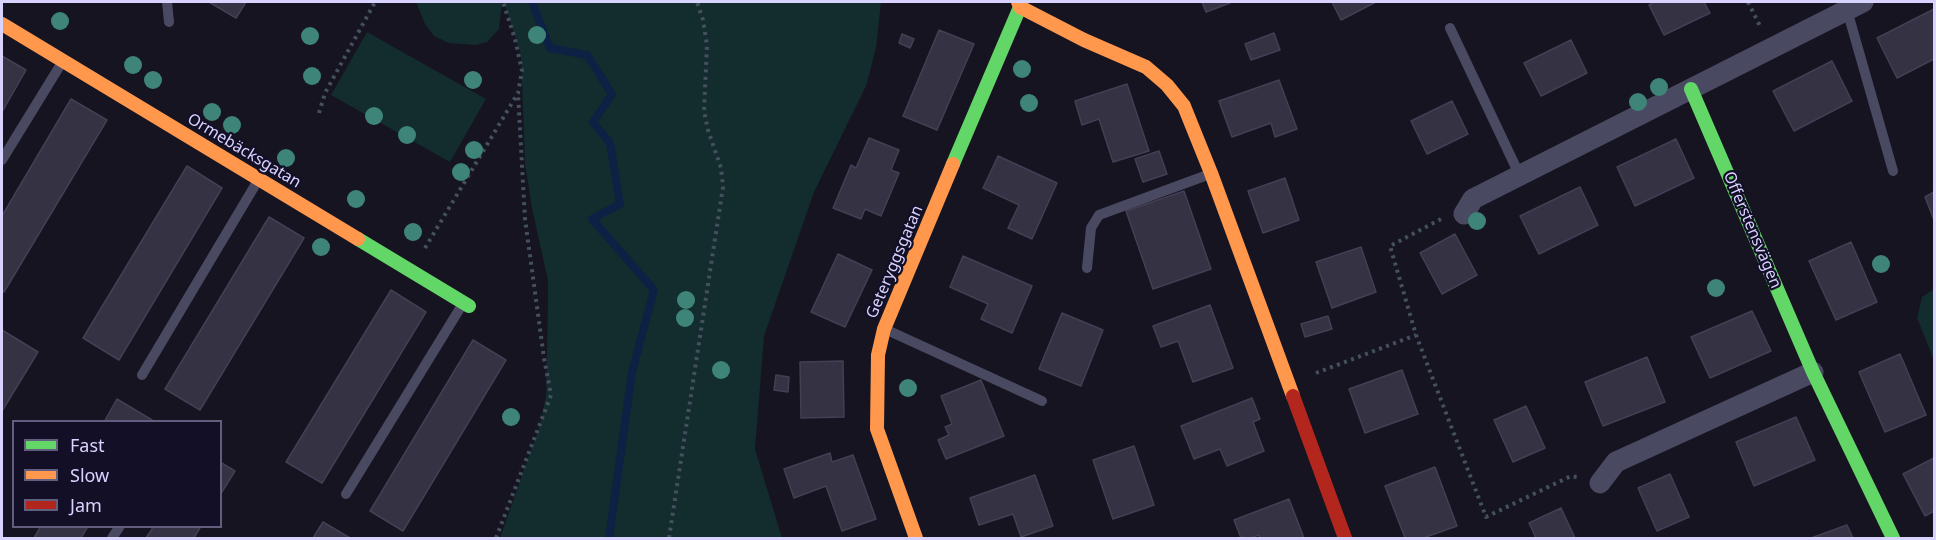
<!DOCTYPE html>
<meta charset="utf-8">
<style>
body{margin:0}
#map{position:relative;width:1936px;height:540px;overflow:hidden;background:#161421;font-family:"Noto Sans",sans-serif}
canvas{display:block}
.frame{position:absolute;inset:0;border:3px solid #d9d4ff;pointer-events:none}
.legend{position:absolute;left:12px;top:420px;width:210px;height:108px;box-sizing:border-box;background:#130f26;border:2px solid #625e7d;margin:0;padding:8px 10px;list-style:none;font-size:18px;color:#d9d4ff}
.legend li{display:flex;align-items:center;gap:12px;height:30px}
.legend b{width:30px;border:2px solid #625e7d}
</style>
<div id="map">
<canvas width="1936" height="540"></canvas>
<div class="frame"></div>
<ul class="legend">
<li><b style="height:8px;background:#63d668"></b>Fast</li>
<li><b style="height:8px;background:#ff974d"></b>Slow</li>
<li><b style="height:8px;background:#b3261e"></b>Jam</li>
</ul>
</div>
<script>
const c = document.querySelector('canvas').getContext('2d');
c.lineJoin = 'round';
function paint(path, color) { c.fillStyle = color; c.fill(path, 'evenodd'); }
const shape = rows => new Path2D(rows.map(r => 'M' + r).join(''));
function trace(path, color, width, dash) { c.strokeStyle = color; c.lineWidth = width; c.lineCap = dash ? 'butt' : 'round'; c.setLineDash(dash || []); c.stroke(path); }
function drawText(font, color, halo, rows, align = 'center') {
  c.font = font + ' "Noto Sans",sans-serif'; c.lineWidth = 4.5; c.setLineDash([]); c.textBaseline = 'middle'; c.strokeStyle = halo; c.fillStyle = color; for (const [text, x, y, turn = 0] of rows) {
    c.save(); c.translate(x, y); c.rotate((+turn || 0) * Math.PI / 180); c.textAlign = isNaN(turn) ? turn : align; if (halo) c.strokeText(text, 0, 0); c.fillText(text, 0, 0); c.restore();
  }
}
paint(shape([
 [416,2,502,2,499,29,487,42,476,45,449,43,434,36,425,24],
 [504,2,881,2,876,48,866,86,814,192,764,336,755,449,782,538,500,538,540,425,546,396,548,303,548,281,532,208,525,164,521,55],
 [367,32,486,99,450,162,331,95],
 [1934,289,1934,360,1917,318,1922,297]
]), '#132c2d');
trace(shape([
 [532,2,550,48,587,55,612,94,593,122,610,143,620,204,592,219,654,290,632,372,609,538]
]), '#0d2144', 8);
const building = shape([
 [209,2,246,2,236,18,209,2],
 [1202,2,1229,2,1230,3,1206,12,1202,2],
 [1332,2,1376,2,1341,20,1332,2],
 [1655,2,1704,2,1710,13,1664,35,1649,5,1655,2],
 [1934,9,1934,59,1897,78,1877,38,1934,9],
 [939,30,974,44,937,130,903,116,939,30],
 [1274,33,1280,50,1251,60,1245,44,1274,33],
 [902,34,914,39,910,48,899,43,902,34],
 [1571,40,1587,73,1541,96,1524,63,1571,40],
 [2,56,26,70,2,112,2,56],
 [1832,61,1852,101,1794,131,1773,91,1832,61],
 [1279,80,1297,129,1275,137,1271,123,1232,137,1219,101,1279,80],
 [1127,84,1149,151,1113,162,1099,119,1082,125,1075,101,1127,84],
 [71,99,107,120,4,292,2,291,2,216,71,99],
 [1452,101,1468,134,1427,154,1411,121,1452,101],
 [869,138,899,150,891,170,899,173,881,216,865,209,861,219,833,208,851,165,856,168,869,138],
 [1676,139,1694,178,1635,206,1617,167,1676,139],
 [1159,151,1167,174,1143,182,1135,159,1159,151],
 [998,156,1057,183,1032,239,1008,228,1019,205,983,188,998,156],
 [187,166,222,188,119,360,83,338,187,166],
 [1285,178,1299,220,1263,233,1248,191,1285,178],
 [1580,187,1598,225,1539,254,1520,216,1580,187],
 [1184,191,1211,269,1153,289,1126,211,1184,191],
 [1934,192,1934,220,1925,197,1934,192],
 [269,217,304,238,200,410,165,389,269,217],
 [1455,234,1477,275,1442,294,1420,253,1455,234],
 [1851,242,1877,302,1836,320,1809,261,1851,242],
 [1361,247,1376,292,1332,308,1316,262,1361,247],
 [838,254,872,270,845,327,811,312,838,254],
 [963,256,1032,286,1012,333,981,319,988,304,950,287,963,256],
 [391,290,426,312,322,483,286,462,391,290],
 [1210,305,1233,368,1193,382,1178,341,1161,347,1153,326,1210,305],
 [1752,311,1771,351,1710,378,1691,337,1752,311],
 [1062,313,1103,330,1081,386,1039,369,1062,313],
 [1328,316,1332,329,1305,337,1301,324,1328,316],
 [2,330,38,352,2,411,2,330],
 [473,340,506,360,403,531,370,511,473,340],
 [1900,354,1926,415,1885,432,1859,372,1900,354],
 [1647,357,1665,402,1603,426,1585,382,1647,357],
 [843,361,844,417,801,418,800,362,843,361],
 [1402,370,1418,414,1365,433,1349,389,1402,370],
 [776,375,789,377,788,392,774,390,776,375],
 [981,380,1004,436,946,459,938,440,949,435,945,427,952,424,941,396,981,380],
 [1252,398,1260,419,1253,422,1264,451,1227,466,1220,449,1194,459,1181,426,1252,398],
 [117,399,152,420,151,422,104,422,117,399],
 [1526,406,1545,448,1513,462,1494,420,1526,406],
 [1796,417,1815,460,1754,486,1736,442,1796,417],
 [1134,446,1154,505,1113,519,1093,460,1134,446],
 [830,453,832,462,853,455,876,519,842,531,826,486,794,498,784,469,830,453],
 [1934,458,1934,511,1925,516,1903,474,1934,458],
 [220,462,235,471,220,495,220,462],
 [1435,467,1457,526,1423,538,1405,538,1385,486,1435,467],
 [1670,474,1689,517,1657,531,1638,488,1670,474],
 [1035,475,1053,526,1021,537,1013,514,979,525,970,498,1035,475],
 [1289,499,1304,538,1260,538,1259,535,1250,538,1241,538,1234,520,1289,499],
 [1561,508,1575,538,1536,538,1529,523,1561,508],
 [323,522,350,538,313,538,323,522],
 [1847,525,1853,538,1811,538,1847,525],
 [41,526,88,526,81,538,34,538,41,526],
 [154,526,201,526,194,538,146,538,154,526]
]);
paint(building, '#343243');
trace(building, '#433f54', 1.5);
trace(shape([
 [1748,2,1761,28],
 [319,113,325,93,375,2],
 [1441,219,1390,246,1416,335,1486,517,1571,476,1577,477],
 [425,248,518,93,522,71,515,39,503,2],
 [1316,373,1416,335],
 [496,538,551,395,544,358,525,219,518,93],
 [669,538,723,187,721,168,708,130,704,111,707,45,703,20,697,2]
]), '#44505f', 4, [3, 4.5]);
trace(shape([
 [167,2,169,22],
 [1847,10,1893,171],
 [1450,28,1520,176],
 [2,160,61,64],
 [1087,268,1091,228,1099,215,1210,174],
 [887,330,1042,401],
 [142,375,257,182],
 [346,494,462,305],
 [112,538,120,526]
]), '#4a4962', 10);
trace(shape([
 [1464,214,1473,199,1863,2],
 [1600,483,1616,462,1813,372]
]), '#4a4962', 21);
trace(shape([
 [1691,89,1813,372,1893,538],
 [953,164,1020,7],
 [358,239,469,306]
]), '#63d668', 14);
trace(shape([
 [1018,2,1020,7,1084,40,1146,67,1167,85,1184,106,1211,173,1293,396],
 [2,24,358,239],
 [916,538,877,429,878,355,884,329,953,164]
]), '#ff974d', 14);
trace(shape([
 [1293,396,1345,538]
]), '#b3261e', 14);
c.fillStyle = '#3e8478';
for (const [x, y] of [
 [60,21],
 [537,35],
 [310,36],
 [133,65],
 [1022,69],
 [312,76],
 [153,80],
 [473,80],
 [1659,87],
 [1638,102],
 [1029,103],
 [212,112],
 [374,116],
 [232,125],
 [407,135],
 [474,150],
 [286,158],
 [461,172],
 [356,199],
 [1477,221],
 [413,232],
 [321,247],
 [1881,264],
 [1716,288],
 [686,300],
 [685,318],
 [721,370],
 [908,388],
 [511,417]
]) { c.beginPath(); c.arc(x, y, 9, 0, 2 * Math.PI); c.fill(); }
drawText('16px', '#d9d4ff', '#130f26', [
 ["Ormebäcksgatan",244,151,31],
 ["Offerstensvägen",1752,230,67],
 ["Geteryggsgatan",895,262,-67]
]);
</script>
